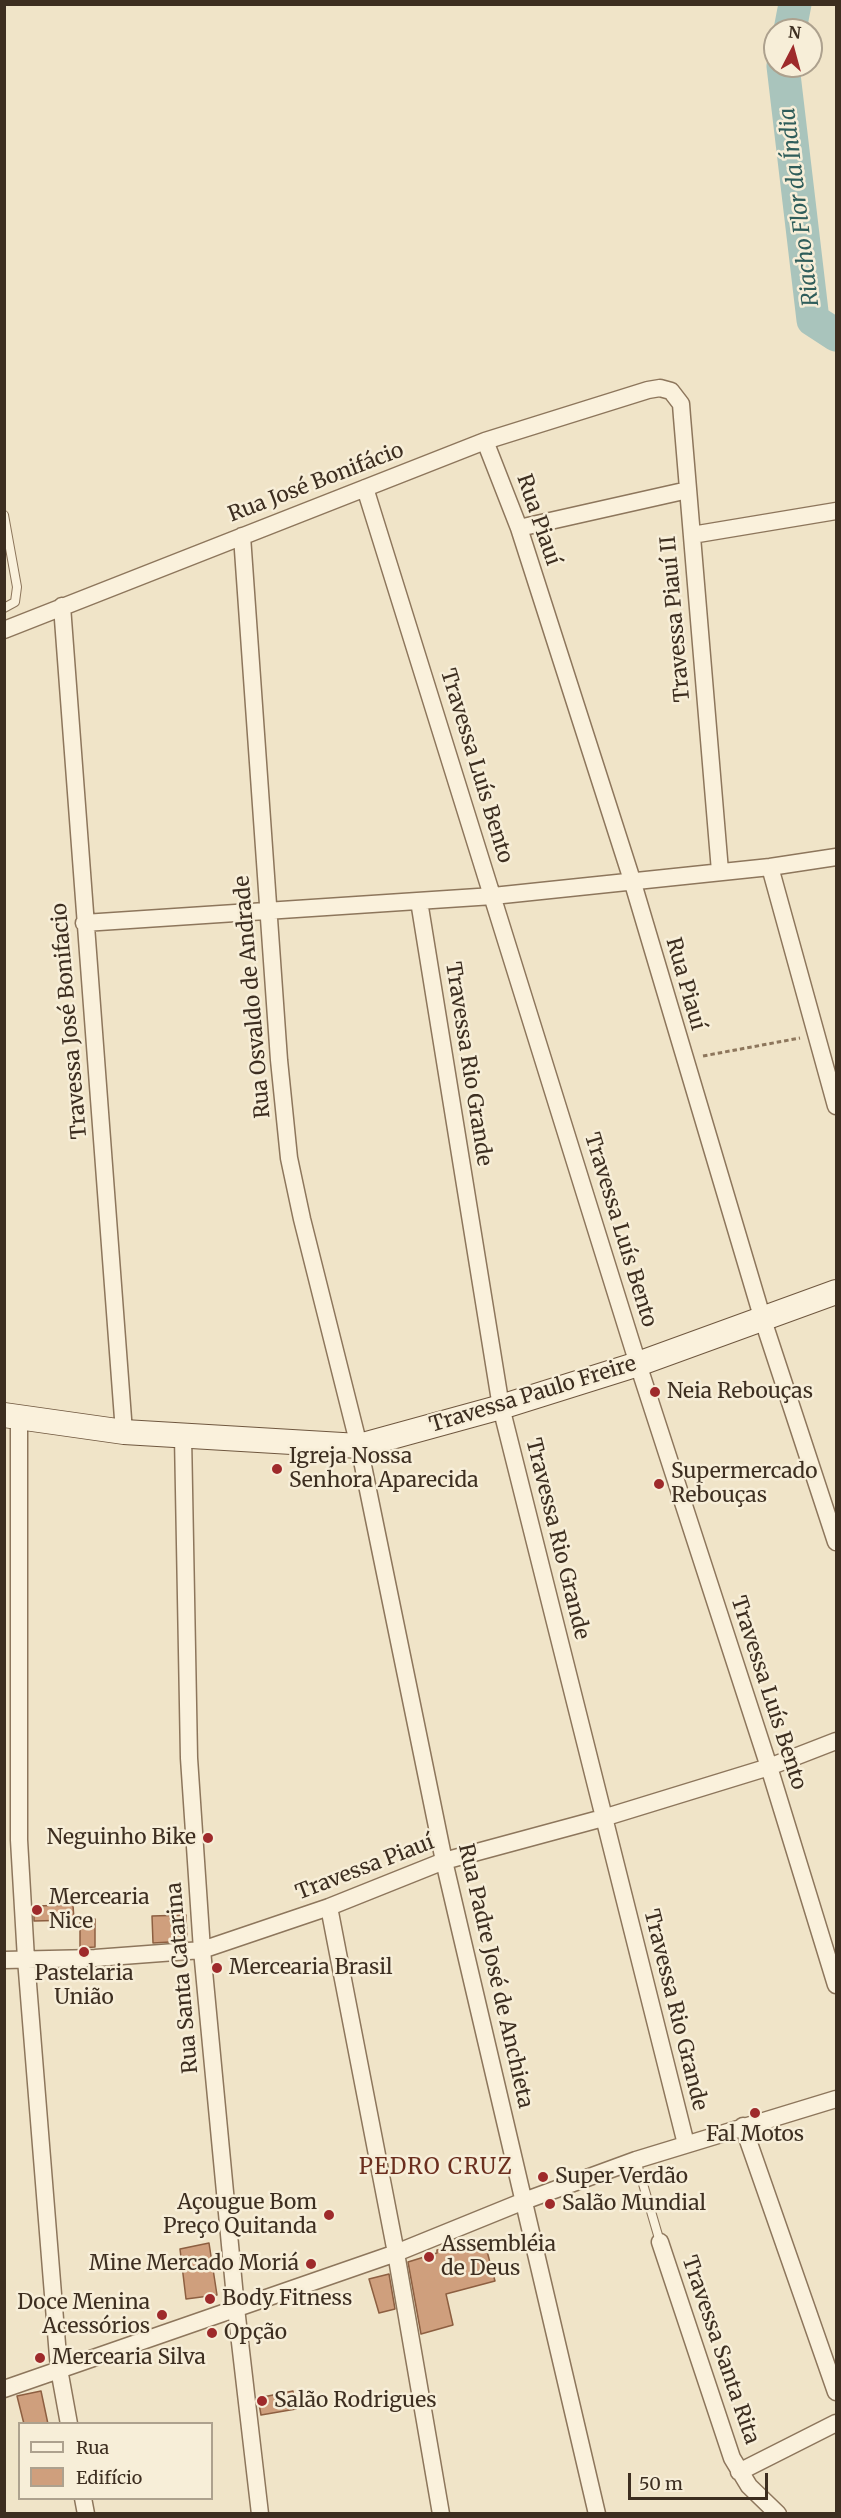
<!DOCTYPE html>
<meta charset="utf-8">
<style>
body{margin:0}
#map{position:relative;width:841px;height:2518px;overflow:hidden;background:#f0e4c8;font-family:Merriweather,serif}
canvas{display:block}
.frame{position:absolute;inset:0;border:6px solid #3d2e20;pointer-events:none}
.legend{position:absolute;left:18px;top:2422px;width:195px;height:78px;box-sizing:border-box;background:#f7eed8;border:2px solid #ada18e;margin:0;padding:8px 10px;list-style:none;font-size:18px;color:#3d2e20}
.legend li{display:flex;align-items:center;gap:12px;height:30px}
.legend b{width:30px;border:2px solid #ada18e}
.north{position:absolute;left:763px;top:18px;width:60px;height:60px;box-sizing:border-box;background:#f7eed8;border:2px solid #ada18e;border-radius:50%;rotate:6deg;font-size:16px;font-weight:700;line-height:24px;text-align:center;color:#3d2e20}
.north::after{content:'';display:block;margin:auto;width:21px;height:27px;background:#9e2a2b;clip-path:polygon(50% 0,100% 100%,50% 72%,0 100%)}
.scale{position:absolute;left:628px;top:2473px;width:140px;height:27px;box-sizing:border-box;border:3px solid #3d2e20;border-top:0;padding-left:8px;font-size:18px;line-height:21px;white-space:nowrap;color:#3d2e20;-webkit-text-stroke:4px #f7eed8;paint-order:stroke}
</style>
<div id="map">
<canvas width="841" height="2518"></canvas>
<div class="frame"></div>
<ul class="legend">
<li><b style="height:8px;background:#faf1dc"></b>Rua</li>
<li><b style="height:16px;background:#cf9f7d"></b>Edifício</li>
</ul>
<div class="north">N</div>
<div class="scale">50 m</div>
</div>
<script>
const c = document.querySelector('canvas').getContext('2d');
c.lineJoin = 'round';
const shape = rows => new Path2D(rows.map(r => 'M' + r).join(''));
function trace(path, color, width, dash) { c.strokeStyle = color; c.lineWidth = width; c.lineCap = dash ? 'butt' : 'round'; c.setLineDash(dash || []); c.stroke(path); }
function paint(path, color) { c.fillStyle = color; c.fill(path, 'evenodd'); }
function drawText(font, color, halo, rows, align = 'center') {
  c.font = font + ' Merriweather,serif'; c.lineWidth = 5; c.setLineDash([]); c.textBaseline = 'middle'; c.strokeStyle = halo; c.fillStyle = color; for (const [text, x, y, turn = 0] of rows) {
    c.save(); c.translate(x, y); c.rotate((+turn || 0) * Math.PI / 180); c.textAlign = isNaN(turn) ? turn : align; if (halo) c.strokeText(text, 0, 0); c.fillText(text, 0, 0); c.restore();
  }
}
trace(shape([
 [790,30,795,4],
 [783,66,813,320,836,335]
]), '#a9c4bc', 33);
const building = shape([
 [73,1905,74,1920,34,1921,34,1906,73,1905],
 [186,1915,187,1941,153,1943,152,1916,186,1915],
 [80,1919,95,1919,95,1947,80,1948,80,1919],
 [484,2240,495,2281,446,2294,453,2325,421,2334,408,2262,437,2253,437,2250,484,2240],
 [209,2243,217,2295,186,2299,180,2249,209,2243],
 [389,2274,395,2309,379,2313,369,2279,389,2274],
 [41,2391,48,2424,24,2424,17,2396,41,2391],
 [293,2391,296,2409,261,2415,258,2398,293,2391]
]);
paint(building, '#cf9f7d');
trace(building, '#8d5f41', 1.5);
const lane = shape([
 [4,515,17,587,15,602,4,608],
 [636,2160,660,2242]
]);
const street = shape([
 [485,441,519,528,632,880,763,1320,836,1542],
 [365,488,638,1364,769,1767,836,1985],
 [519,528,688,490],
 [692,535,836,511],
 [242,536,279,1060,289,1158,302,1219,359,1446,444,1861,597,2514],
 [62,606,124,1432],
 [4,630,485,441,648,390,660,388,671,391,681,404,682,417,720,871],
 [770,867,836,1106],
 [419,901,501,1407,686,2144],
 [84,923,493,896,770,867,836,857],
 [19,1417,19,1840,26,1959,59,2369,69,2424],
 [183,1436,189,1758,202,1950,236,2308,260,2514],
 [329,1907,396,2253,441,2514],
 [4,1960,95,1958,202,1950,329,1907,444,1861,603,1818,769,1767,836,1741],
 [743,2126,836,2392],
 [660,2242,732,2458,749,2486,778,2514],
 [4,2389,396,2253,524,2201,636,2160,836,2099],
 [739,2472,836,2423],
 [83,2498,86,2514]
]);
const secondary = shape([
 [4,1415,124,1432,359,1446,501,1407,638,1364,836,1292]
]);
trace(lane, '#8d765c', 10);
trace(street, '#8d765c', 19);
trace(secondary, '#6f573f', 26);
trace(shape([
 [703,1056,800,1038]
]), '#8d765c', 3, [4.5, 3]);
trace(lane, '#faf1dc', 8);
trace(street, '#faf1dc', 16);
trace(secondary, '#faf1dc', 24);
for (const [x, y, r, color] of [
 [655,1392,6,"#9e2a2b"],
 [277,1469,6,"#9e2a2b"],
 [659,1484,6,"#9e2a2b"],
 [208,1838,6,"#9e2a2b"],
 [37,1910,6,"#9e2a2b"],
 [84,1952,6,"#9e2a2b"],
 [217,1968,6,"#9e2a2b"],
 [755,2113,6,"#9e2a2b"],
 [543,2177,6,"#9e2a2b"],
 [550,2204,6,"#9e2a2b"],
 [329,2215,6,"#9e2a2b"],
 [429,2257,6,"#9e2a2b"],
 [311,2264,6,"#9e2a2b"],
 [210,2299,6,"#9e2a2b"],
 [162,2315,6,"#9e2a2b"],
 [212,2333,6,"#9e2a2b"],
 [40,2358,6,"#9e2a2b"],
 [262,2401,6,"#9e2a2b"]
]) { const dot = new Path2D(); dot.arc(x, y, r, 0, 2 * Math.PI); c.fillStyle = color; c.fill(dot); trace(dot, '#f7eed8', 2); }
drawText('21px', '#3d2e20', '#f7eed8', [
 ["Rua José Bonifácio",316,483,-21],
 ["Rua Piauí",538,520,71],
 ["Travessa Piauí II",676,619,-95],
 ["Travessa Luís Bento",476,766,73],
 ["Rua Piauí",685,984,74],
 ["Rua Osvaldo de Andrade",253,997,-95],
 ["Travessa José Bonifacio",70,1021,-95],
 ["Travessa Rio Grande",468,1064,81],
 ["Travessa Luís Bento",620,1230,73],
 ["Travessa Paulo Freire",533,1395,-17],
 ["Travessa Rio Grande",557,1539,76],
 ["Travessa Luís Bento",768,1693,72],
 ["Travessa Piauí",365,1868,-21],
 ["Rua Padre José de Anchieta",495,1976,77],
 ["Rua Santa Catarina",183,1978,-95],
 ["Travessa Rio Grande",675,2010,76],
 ["Travessa Santa Rita",720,2350,71]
]);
drawText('21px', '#3d2e20', '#f7eed8', [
 ["Neia Rebouças",667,1392],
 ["Igreja Nossa",289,1457],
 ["Senhora Aparecida",289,1481],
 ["Supermercado",671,1472],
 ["Rebouças",671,1496],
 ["Neguinho Bike",196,1838,"right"],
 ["Mercearia",49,1898],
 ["Nice",49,1922],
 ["Mercearia Brasil",229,1968],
 ["Pastelaria",84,1974,"center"],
 ["União",84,1998,"center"],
 ["Fal Motos",755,2135,"center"],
 ["Super Verdão",555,2177],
 ["Açougue Bom",317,2203,"right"],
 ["Preço Quitanda",317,2227,"right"],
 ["Salão Mundial",562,2204],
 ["Assembléia",441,2245],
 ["de Deus",441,2269],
 ["Mine Mercado Moriá",299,2264,"right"],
 ["Body Fitness",222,2299],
 ["Doce Menina",150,2303,"right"],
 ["Acessórios",150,2327,"right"],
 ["Opção",224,2333],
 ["Mercearia Silva",52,2358],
 ["Salão Rodrigues",274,2401]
], 'left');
drawText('italic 22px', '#2f5d5a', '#f7eed8', [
 ["Riacho Flor da Índia",800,207,-97]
]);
c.letterSpacing = '1.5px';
drawText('22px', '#6b2e1e', '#f7eed8', [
 ["PEDRO CRUZ",436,2168]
]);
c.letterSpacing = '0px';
</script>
